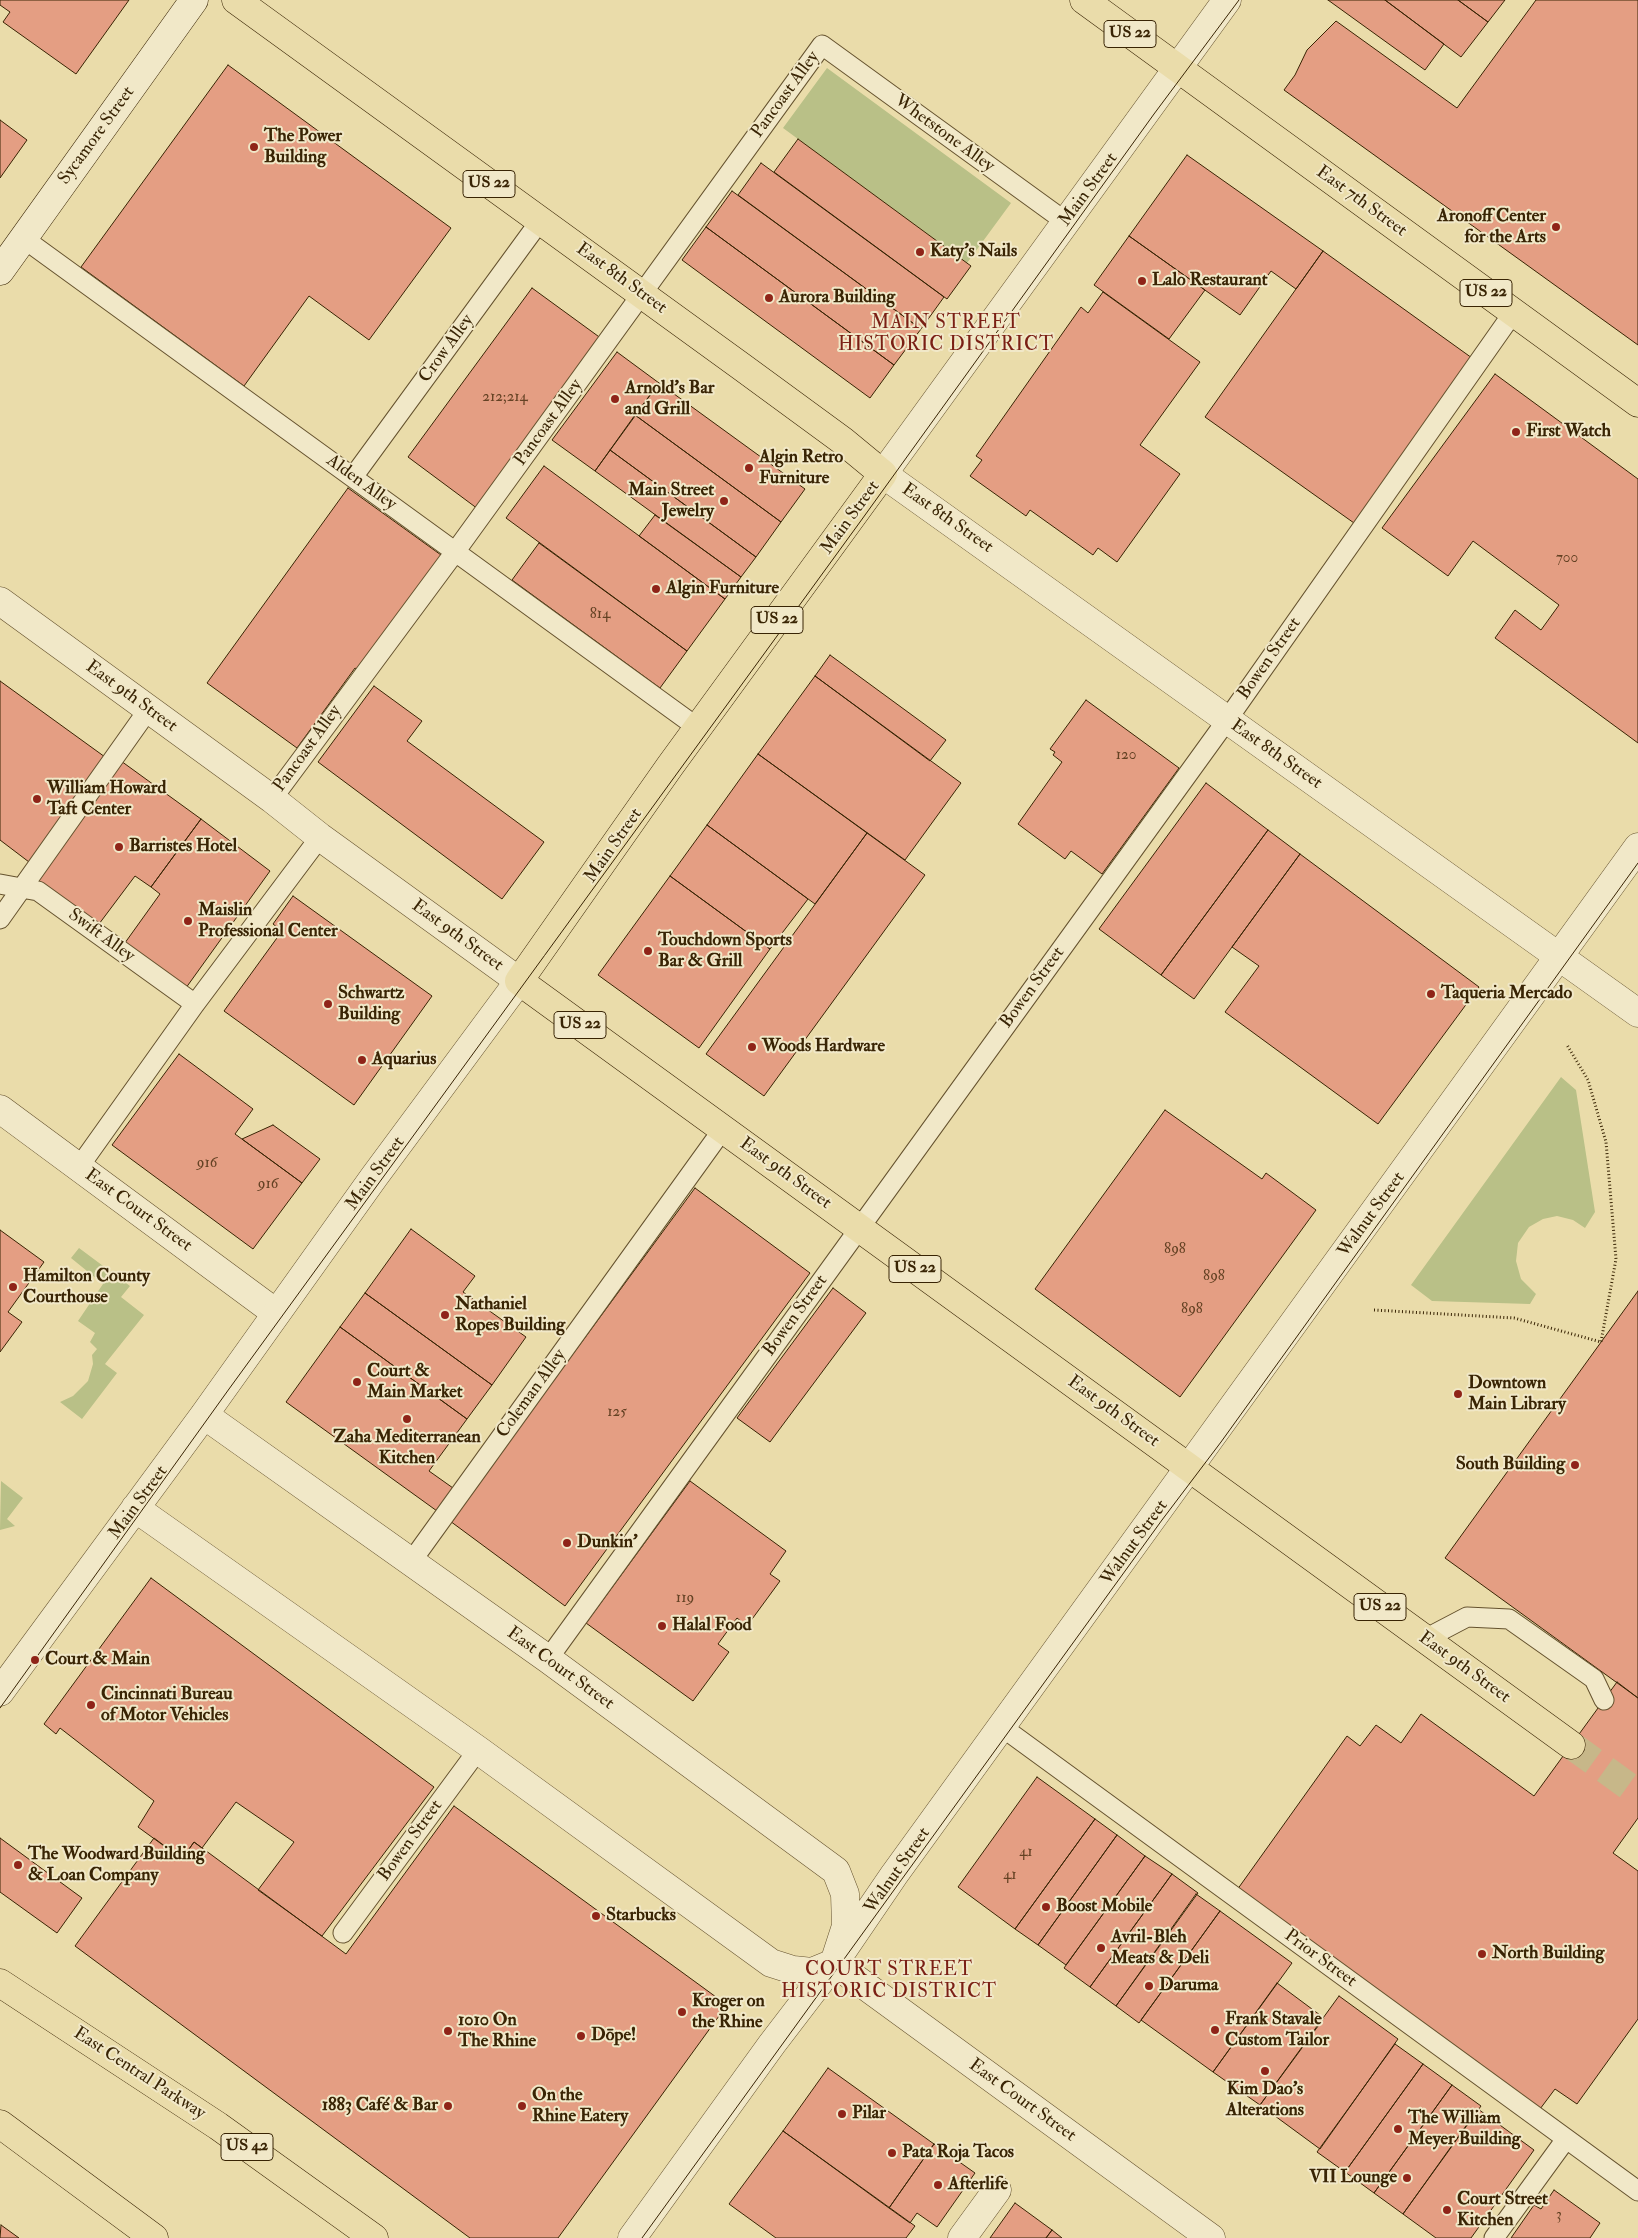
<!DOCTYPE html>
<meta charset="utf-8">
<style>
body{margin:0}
canvas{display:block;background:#eadcaa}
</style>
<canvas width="1638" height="2238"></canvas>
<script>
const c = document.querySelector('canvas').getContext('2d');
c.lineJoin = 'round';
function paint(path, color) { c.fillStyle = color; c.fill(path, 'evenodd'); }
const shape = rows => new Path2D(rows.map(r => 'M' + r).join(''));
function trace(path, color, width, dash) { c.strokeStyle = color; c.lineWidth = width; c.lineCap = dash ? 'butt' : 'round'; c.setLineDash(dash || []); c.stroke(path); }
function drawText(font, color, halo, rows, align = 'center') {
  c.font = font + ' "IM FELL Double Pica",serif'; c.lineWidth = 4; c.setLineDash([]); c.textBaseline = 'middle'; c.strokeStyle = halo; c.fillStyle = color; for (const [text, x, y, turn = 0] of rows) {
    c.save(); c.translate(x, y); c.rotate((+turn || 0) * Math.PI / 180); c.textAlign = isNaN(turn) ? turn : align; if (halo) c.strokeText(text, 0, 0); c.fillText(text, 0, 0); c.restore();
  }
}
paint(shape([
 [827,68,1011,203,967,263,783,128],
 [1561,1077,1576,1090,1595,1212,1585,1228,1573,1220,1557,1216,1543,1219,1529,1227,1518,1243,1516,1261,1521,1279,1536,1294,1530,1304,1432,1301,1411,1285],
 [79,1248,130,1286,121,1297,144,1315,105,1364,117,1373,82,1419,60,1402,73,1396,88,1381,93,1364,92,1355,97,1349,90,1342,95,1333,78,1321,103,1284,71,1258],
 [1,1481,23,1498,7,1519,15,1526,0,1530]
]), '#b9c087');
const building = shape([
 [0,0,129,0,76,74,3,22,10,12,0,5,0,0],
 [1328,0,1385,0,1444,44,1425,70,1328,0],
 [1385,0,1458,0,1488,22,1461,57,1385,0],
 [1458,0,1505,0,1488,22,1458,0],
 [1536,0,1638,0,1638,345,1284,90,1295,75,1307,50,1336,21,1457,108,1536,0],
 [228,65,451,228,369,340,309,296,244,386,81,267,228,65],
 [0,120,27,140,0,178,0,120],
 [798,139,971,266,947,299,774,172,798,139],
 [1187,155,1323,251,1296,289,1271,271,1240,315,1129,236,1187,155],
 [761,163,944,297,921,329,738,195,761,163],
 [732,191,921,329,894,365,706,227,732,191],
 [706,227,894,365,870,398,682,260,706,227],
 [1129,236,1205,290,1169,339,1094,285,1129,236],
 [1323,251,1472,358,1354,523,1205,417,1323,251],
 [532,288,602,339,478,509,408,457,532,288],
 [1103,292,1200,362,1140,445,1180,474,1117,562,1098,548,1093,555,1030,510,1026,516,970,476,982,460,976,456,1081,307,1088,313,1103,292],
 [617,352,659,383,595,471,552,440,617,352],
 [1495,374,1638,479,1638,743,1495,638,1515,610,1541,630,1559,605,1473,541,1448,576,1382,528,1495,374],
 [659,383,805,489,781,522,635,415,659,383],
 [635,415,781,522,756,557,610,450,635,415],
 [610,450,756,557,741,577,595,471,610,450],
 [544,466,725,599,687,651,506,518,544,466],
 [348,488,441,555,358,670,355,668,297,748,207,683,348,488],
 [655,515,741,577,725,599,639,536,655,515],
 [539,543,687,651,660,688,512,580,539,543],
 [830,655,946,740,930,761,815,676,830,655],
 [815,676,961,783,905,860,758,754,815,676],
 [0,681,105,757,29,862,0,840,0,681],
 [374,686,422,721,407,741,544,842,502,899,318,762,374,686],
 [1086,700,1179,768,1102,874,1071,851,1065,859,1018,824,1062,762,1053,755,1055,752,1050,749,1086,700],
 [758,754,867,833,815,904,707,825,758,754],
 [121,761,201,819,151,887,135,876,96,928,32,881,121,761],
 [1206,783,1268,830,1161,975,1099,929,1206,783],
 [201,819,270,871,183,992,122,947,160,894,151,887,201,819],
 [707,825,808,899,770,949,670,876,707,825],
 [1268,830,1300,854,1194,999,1161,975,1268,830],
 [867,833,925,875,764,1096,706,1054,867,833],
 [1300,854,1479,987,1378,1124,1225,1012,1259,966,1232,947,1300,854],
 [670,876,770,949,699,1048,598,975,670,876],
 [293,896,432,996,354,1105,224,1011,282,931,273,924,293,896],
 [179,1054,253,1109,235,1134,302,1183,253,1249,112,1145,179,1054],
 [1165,1110,1262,1179,1266,1173,1316,1210,1180,1397,1035,1289,1165,1110],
 [273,1125,320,1159,302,1183,242,1139,273,1125],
 [695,1188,810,1273,565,1606,450,1521,695,1188],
 [411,1229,475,1276,463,1292,526,1337,492,1385,365,1293,411,1229],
 [0,1230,44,1262,8,1312,22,1322,0,1352,0,1230],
 [833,1288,866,1313,770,1442,737,1418,833,1288],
 [1638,1291,1638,1698,1445,1558,1638,1291],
 [365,1293,492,1385,467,1419,340,1327,365,1293],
 [340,1327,467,1419,429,1471,453,1488,437,1511,286,1402,340,1327],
 [690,1481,786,1551,770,1574,780,1581,747,1626,737,1618,718,1644,729,1652,693,1701,586,1623,690,1481],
 [151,1578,434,1787,322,1936,258,1890,294,1842,236,1802,202,1848,194,1842,182,1859,138,1827,154,1801,60,1728,56,1734,44,1724,151,1578],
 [1617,1682,1638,1698,1638,1818,1613,1853,1638,1871,1638,2019,1577,2104,1555,2089,1540,2109,1237,1890,1347,1736,1360,1746,1376,1725,1401,1743,1421,1714,1534,1796,1617,1682],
 [1037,1777,1095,1819,1015,1929,958,1887,1037,1777],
 [454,1806,727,2005,558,2238,470,2238,75,1946,154,1838,182,1859,194,1842,346,1954,454,1806],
 [1095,1819,1117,1835,1038,1945,1015,1929,1095,1819],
 [1117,1835,1145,1856,1066,1965,1038,1945,1117,1835],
 [0,1838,82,1898,57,1933,0,1892,0,1838],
 [1145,1856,1172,1874,1090,1987,1064,1968,1145,1856],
 [1172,1874,1198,1893,1116,2006,1090,1987,1172,1874],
 [1196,1894,1220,1911,1139,2023,1116,2006,1196,1894],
 [1220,1911,1292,1963,1213,2072,1141,2020,1220,1911],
 [1277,1983,1324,2018,1260,2105,1213,2072,1277,1983],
 [1339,1996,1398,2039,1320,2149,1260,2105,1339,1996],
 [1395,2044,1423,2064,1345,2172,1317,2152,1395,2044],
 [1423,2064,1452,2085,1374,2193,1345,2172,1423,2064],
 [828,2068,934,2144,889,2208,783,2131,828,2068],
 [1452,2085,1481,2106,1403,2214,1374,2193,1452,2085],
 [1478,2109,1534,2150,1471,2238,1436,2238,1403,2214,1478,2109],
 [783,2131,915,2226,906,2238,776,2238,729,2204,783,2131],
 [934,2144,975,2173,937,2227,917,2213,910,2223,889,2208,934,2144],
 [1554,2190,1600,2223,1590,2238,1511,2238,1534,2205,1541,2209,1554,2190],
 [1015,2203,1052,2230,1046,2238,990,2238,1015,2203],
 [1,2225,19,2238,0,2238,1,2225],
 [1052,2230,1062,2238,1046,2238,1052,2230]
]);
paint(building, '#e49e83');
trace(building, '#392404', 1);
trace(shape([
 [1571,1745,1638,1793]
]), '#c7b789', 28, [28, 14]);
const service = shape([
 [23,238,698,728],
 [353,477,540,221],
 [272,799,455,552,822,45,1066,222],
 [0,884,38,891,195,1004],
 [0,919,148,710],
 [79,1167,195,1004,320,837],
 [411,1562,723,1129],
 [1425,1639,1467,1617,1509,1619,1594,1679,1604,1700],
 [548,1659,1227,720,1513,313],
 [1002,1727,1638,2191],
 [343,1933,478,1750],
 [1494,2238,1566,2139]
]);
const pedestrian = shape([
 [962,2238,997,2190]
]);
const minor = shape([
 [0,601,272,799,320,837,519,981],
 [0,1109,276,1313]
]);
const tertiary = shape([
 [1227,0,883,474,1638,1013],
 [135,1508,478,1750,771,1963,793,1970,812,1972,834,1963,846,1926,845,1894,836,1871,548,1659,204,1415],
 [0,1692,204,1415,374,1177,519,981],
 [834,1963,1211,2238],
 [632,2238,772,2044,834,1963,894,1875,1638,847]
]);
const secondary = shape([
 [0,271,194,0]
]);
const primary = shape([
 [236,0,742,367,843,441,883,474,670,766,519,981,1571,1745],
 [1084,0,1638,403],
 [0,1983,218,2126,374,2238],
 [0,2124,154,2238]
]);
trace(service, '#65522e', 21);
trace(pedestrian, '#65522e', 29);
trace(minor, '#65522e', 29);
trace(tertiary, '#65522e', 29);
trace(secondary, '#392404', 29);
trace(primary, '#392404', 29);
trace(shape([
 [1374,1310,1514,1318,1601,1342,1616,1259,1606,1142,1588,1080,1567,1045]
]), '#392404', 3, [1, 2.5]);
trace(service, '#f1e8c8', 19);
trace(pedestrian, '#f1e8c8', 28);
trace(minor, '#f1e8c8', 28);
trace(tertiary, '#f1e8c8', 28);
trace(secondary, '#f1e8c8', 28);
trace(primary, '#eadcaa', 28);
trace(shape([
 [0,1708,229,1389,860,522,1154,114,1239,0],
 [642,2238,1162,1520,1221,1442,1638,863]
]), '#392404', 1);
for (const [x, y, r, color] of [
 [254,147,5,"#8f2418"],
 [1556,227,5,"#8f2418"],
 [920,252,5,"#8f2418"],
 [1142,281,5,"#8f2418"],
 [769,298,5,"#8f2418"],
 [615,399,5,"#8f2418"],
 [1516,432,5,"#8f2418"],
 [749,468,5,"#8f2418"],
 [724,501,5,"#8f2418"],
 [656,589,5,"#8f2418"],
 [37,799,5,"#8f2418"],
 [119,847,5,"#8f2418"],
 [188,921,5,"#8f2418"],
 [648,951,5,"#8f2418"],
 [1431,994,5,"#8f2418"],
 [328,1004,5,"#8f2418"],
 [752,1047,5,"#8f2418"],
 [362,1060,5,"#8f2418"],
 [13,1287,5,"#8f2418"],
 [445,1315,5,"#8f2418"],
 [357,1382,5,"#8f2418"],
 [1458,1394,5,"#8f2418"],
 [407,1419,5,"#8f2418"],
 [1575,1465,5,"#8f2418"],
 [567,1543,5,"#8f2418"],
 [662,1626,5,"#8f2418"],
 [35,1660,5,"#8f2418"],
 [91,1705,5,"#8f2418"],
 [18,1865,5,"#8f2418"],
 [1046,1907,5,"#8f2418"],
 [596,1916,5,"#8f2418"],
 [1101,1948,5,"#8f2418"],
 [1482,1954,5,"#8f2418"],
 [1149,1986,5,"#8f2418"],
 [682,2012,5,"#8f2418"],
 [1215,2030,5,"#8f2418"],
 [448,2031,5,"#8f2418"],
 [581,2036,5,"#8f2418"],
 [1265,2071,5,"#8f2418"],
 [448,2106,5,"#8f2418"],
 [522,2106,5,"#8f2418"],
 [842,2114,5,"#8f2418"],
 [1398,2129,5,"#8f2418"],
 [892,2153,5,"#8f2418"],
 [1407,2178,5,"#8f2418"],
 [938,2185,5,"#8f2418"],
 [1447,2210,5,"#8f2418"]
]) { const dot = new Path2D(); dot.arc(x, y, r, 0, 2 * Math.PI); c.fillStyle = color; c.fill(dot); trace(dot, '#f1e8c8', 2); }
drawText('15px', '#644224', null, [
 ["212;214",505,398],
 ["700",1567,559],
 ["814",600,615],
 ["120",1126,756],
 ["916",207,1164],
 ["916",268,1185],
 ["898",1175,1250],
 ["898",1214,1277],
 ["898",1192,1310],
 ["125",617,1413],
 ["119",685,1599],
 ["41",1026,1853],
 ["41",1010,1876],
 ["3",1559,2216]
]);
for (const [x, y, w] of [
 [1130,34,52],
 [489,184,52],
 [1486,293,52],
 [777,620,52],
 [580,1025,52],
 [915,1269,52],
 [1380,1607,52],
 [247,2147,52]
]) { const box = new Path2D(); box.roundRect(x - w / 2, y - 13.5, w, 27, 4); c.fillStyle = '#f1e8c8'; c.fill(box); trace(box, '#392404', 1); }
drawText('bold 16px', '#392404', null, [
 ["US 22",1130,34],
 ["US 22",489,184],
 ["US 22",1486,293],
 ["US 22",777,620],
 ["US 22",580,1025],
 ["US 22",915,1269],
 ["US 22",1380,1607],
 ["US 42",247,2147]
]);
drawText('18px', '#392404', '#f1e8c8', [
 ["Pancoast Alley",786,95,-54],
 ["Whetstone Alley",944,134,36],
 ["Sycamore Street",97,136,-54],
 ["Main Street",1089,190,-54],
 ["East 7th Street",1361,202,36],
 ["East 8th Street",621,279,36],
 ["Crow Alley",447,349,-54],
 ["Pancoast Alley",549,423,-54],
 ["Alden Alley",361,483,36],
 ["Main Street",851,518,-54],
 ["East 8th Street",947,519,35],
 ["Bowen Street",1270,659,-55],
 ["East 9th Street",131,697,36],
 ["Pancoast Alley",308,749,-54],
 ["East 8th Street",1276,755,35],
 ["Main Street",614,846,-55],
 ["Swift Alley",101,936,36],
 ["East 9th Street",457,936,36],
 ["Bowen Street",1033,988,-54],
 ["Main Street",376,1174,-54],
 ["East 9th Street",785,1174,36],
 ["East Court Street",138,1211,36],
 ["Walnut Street",1372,1215,-54],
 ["Bowen Street",796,1316,-54],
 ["Coleman Alley",532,1394,-54],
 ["East 9th Street",1113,1412,36],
 ["Main Street",139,1503,-54],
 ["Walnut Street",1135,1543,-54],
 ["East 9th Street",1464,1668,36],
 ["East Court Street",560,1669,36],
 ["Bowen Street",411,1841,-54],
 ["Walnut Street",898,1871,-55],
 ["Prior Street",1320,1959,36],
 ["East Central Parkway",139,2074,33],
 ["East Court Street",1022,2101,36]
]);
drawText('bold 18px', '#392404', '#f1e8c8', [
 ["The Power",264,137],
 ["Building",264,158],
 ["Aronoff Center",1546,217,"right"],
 ["for the Arts",1546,238,"right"],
 ["Katy's Nails",930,252],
 ["Lalo Restaurant",1152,281],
 ["Aurora Building",779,298],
 ["Arnold’s Bar",625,389],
 ["and Grill",625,410],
 ["First Watch",1526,432],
 ["Algin Retro",759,458],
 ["Furniture",759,479],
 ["Main Street",714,491,"right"],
 ["Jewelry",714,512,"right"],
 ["Algin Furniture",666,589],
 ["William Howard",47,789],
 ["Taft Center",47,810],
 ["Barristes Hotel",129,847],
 ["Maislin",198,911],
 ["Professional Center",198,932],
 ["Touchdown Sports",658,941],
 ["Bar & Grill",658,962],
 ["Schwartz",338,994],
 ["Building",338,1015],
 ["Taqueria Mercado",1441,994],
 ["Woods Hardware",762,1047],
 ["Aquarius",372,1060],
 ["Hamilton County",23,1277],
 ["Courthouse",23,1298],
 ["Nathaniel",455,1305],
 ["Ropes Building",455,1326],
 ["Court &",367,1372],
 ["Main Market",367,1393],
 ["Downtown",1468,1384],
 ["Main Library",1468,1405],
 ["Zaha Mediterranean",407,1438,"center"],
 ["Kitchen",407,1459,"center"],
 ["South Building",1565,1465,"right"],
 ["Dunkin'",577,1543],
 ["Halal Food",672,1626],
 ["Court & Main",45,1660],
 ["Cincinnati Bureau",101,1695],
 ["of Motor Vehicles",101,1716],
 ["The Woodward Building",28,1855],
 ["& Loan Company",28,1876],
 ["Boost Mobile",1056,1907],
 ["Starbucks",606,1916],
 ["Avril-Bleh",1111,1938],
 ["Meats & Deli",1111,1959],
 ["North Building",1492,1954],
 ["Daruma",1159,1986],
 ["Kroger on",692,2002],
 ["the Rhine",692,2023],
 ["Frank Stavale",1225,2020],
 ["Custom Tailor",1225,2041],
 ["1010 On",458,2021],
 ["The Rhine",458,2042],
 ["Dōpe!",591,2036],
 ["Kim Dao's",1265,2090,"center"],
 ["Alterations",1265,2111,"center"],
 ["On the",532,2096],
 ["Rhine Eatery",532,2117],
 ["1883 Café & Bar",438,2106,"right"],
 ["Pilar",852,2114],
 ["The William",1408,2119],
 ["Meyer Building",1408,2140],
 ["Pata Roja Tacos",902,2153],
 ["VII Lounge",1397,2178,"right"],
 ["Afterlife",948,2185],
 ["Court Street",1457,2200],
 ["Kitchen",1457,2221]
], 'left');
c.letterSpacing = '1px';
drawText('19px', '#7a1f14', '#f1e8c8', [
 ["MAIN STREET",946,324],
 ["HISTORIC DISTRICT",946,346],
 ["COURT STREET",889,1971],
 ["HISTORIC DISTRICT",889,1993]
]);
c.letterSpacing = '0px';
</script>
